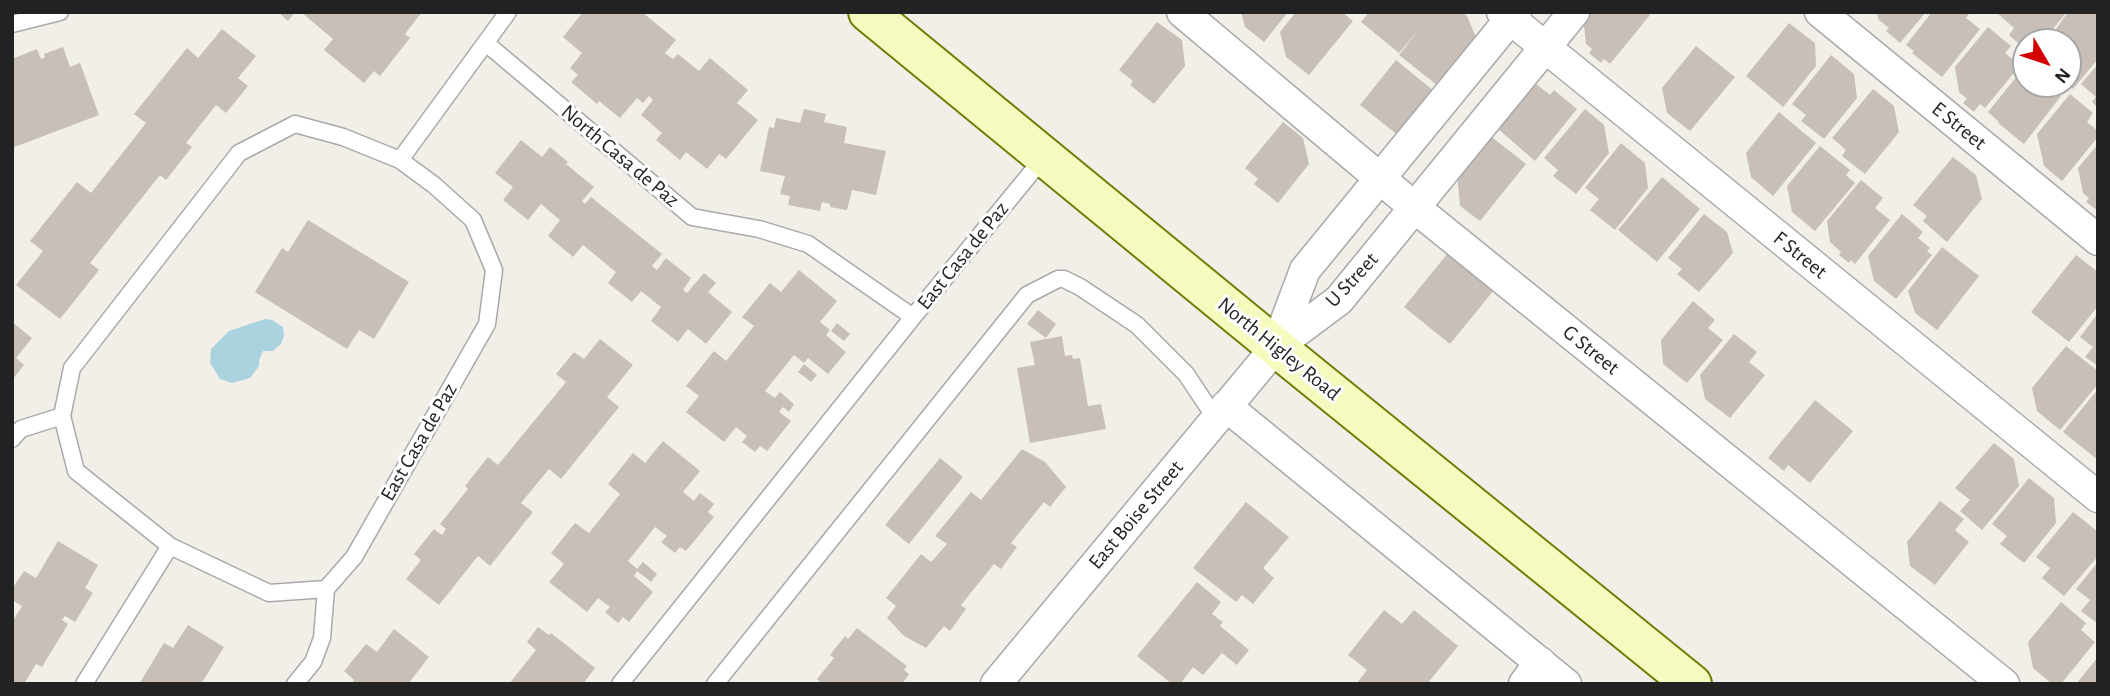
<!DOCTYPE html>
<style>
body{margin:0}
#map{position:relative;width:2110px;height:696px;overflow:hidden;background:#f2efe9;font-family:"Alegreya Sans",sans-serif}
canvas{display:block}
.frame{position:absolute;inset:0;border:14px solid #222;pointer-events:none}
.north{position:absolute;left:2012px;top:28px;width:70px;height:70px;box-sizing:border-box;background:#fff;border:2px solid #a7a7a7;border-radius:50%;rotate:129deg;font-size:19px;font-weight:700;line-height:28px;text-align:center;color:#222}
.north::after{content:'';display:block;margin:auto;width:24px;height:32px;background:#d40000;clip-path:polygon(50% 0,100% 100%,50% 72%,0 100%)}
</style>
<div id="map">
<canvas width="2110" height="696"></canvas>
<div class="frame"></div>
<div class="north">N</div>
</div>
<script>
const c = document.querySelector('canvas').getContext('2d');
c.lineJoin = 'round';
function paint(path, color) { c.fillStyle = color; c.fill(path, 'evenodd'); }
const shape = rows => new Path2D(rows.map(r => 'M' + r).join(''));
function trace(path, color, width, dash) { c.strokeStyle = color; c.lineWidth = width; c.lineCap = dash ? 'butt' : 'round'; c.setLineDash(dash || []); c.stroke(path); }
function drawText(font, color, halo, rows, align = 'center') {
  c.font = font + ' "Alegreya Sans",sans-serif'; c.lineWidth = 6; c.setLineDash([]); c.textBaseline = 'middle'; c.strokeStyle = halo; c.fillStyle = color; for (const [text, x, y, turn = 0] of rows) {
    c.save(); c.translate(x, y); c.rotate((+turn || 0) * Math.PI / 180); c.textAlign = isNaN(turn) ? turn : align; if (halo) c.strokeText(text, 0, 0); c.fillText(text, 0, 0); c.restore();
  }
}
paint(shape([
 [265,319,272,320,283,327,284,336,281,344,273,351,263,351,259,360,259,366,250,378,232,383,220,379,210,363,211,349,229,331]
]), '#aad3df');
paint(shape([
 [278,12,295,12,288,21],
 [301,12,422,12,405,34,410,38,380,76,374,71,364,83,324,50,333,39],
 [583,12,642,12,676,40,665,53,673,59,678,54,699,71,710,58,748,90,737,103,758,120,726,159,719,154,707,169,686,152,680,160,656,140,662,133,641,115,653,100,649,96,643,103,637,98,620,118,599,101,597,104,571,82,578,75,570,68,582,53,563,37],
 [1241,12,1288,12,1264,42,1245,27],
 [1296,12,1342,12,1353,21,1309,75,1286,57,1280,32],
 [1369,12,1462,12,1467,16,1478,42,1442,89,1399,55,1421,27,1399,53,1361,22],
 [1587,12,1646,12,1650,15,1610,64,1604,59,1601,63,1589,53,1592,49,1586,44,1583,16],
 [1876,12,1926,12,1900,43,1886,31,1889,28,1879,20],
 [1932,12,1970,12,1966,18,1980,29,1942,77,1912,53,1914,51,1906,45],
 [2000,12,2067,12,2042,42,2026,42,2026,50,2009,35,2014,28,1998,14],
 [2068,12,2098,12,2098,59,2073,89,2068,85,2068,42,2047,42],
 [1157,22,1182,40,1185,66,1154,104,1130,85,1133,81,1119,70],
 [1789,23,1815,43,1816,66,1783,107,1746,76],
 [1988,27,2011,46,2005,53,2015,61,2012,65,2017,69,1985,108,1980,104,1974,112,1963,103,1967,99,1959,92,1955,67],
 [222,29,256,56,238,78,248,86,226,113,216,105,186,143,192,147,166,180,160,175,90,263,99,270,60,319,16,285,43,251,30,241,77,182,91,193,146,123,134,114,187,48,198,58],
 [1696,46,1735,77,1690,131,1667,113,1662,88],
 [63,47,70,67,80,63,99,115,12,148,12,59,37,49,41,59,45,57,44,54],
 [1831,55,1854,74,1857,98,1824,139,1801,121,1806,115,1792,104],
 [1396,60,1435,92,1399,136,1360,105],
 [2098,64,2098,108,2092,102,2096,97,2081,84],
 [2026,65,2026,84,2054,84,2051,88,2061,96,2024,144,1998,123,1999,122,1988,112],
 [1535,83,1550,95,1554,90,1577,109,1535,161,1498,129],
 [1873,89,1894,106,1899,132,1865,174,1842,156,1846,150,1832,138],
 [2070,94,2093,113,2087,122,2098,131,2098,137,2062,181,2044,166,2037,134],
 [804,109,826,114,824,122,847,127,844,143,886,151,876,195,852,190,847,210,830,207,830,204,822,202,820,211,788,205,790,196,780,194,785,176,760,171,769,127,774,128,776,118,800,123],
 [1585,109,1604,125,1609,153,1576,194,1553,176,1558,170,1544,158],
 [1779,112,1816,143,1773,196,1751,177,1746,153],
 [1283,122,1303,138,1309,164,1278,203,1254,184,1258,179,1245,168],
 [1488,134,1526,164,1480,221,1460,206,1457,173],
 [521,140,542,157,550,147,568,162,566,164,594,187,582,201,585,204,591,197,662,254,652,266,657,270,666,258,691,278,683,290,687,293,704,273,716,283,708,292,732,312,706,344,688,329,678,342,651,321,661,307,641,291,632,302,608,283,616,272,583,245,573,257,548,236,560,220,541,204,528,220,503,200,513,187,495,173],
 [1621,143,1645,163,1648,188,1615,230,1590,210,1599,199,1585,188],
 [2098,144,2098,211,2086,202,2089,198,2083,193,2078,168],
 [1820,146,1850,170,1846,175,1855,183,1815,231,1792,212,1787,186],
 [1953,157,1976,175,1982,199,1947,242,1923,221,1927,216,1913,205],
 [1662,177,1700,209,1657,262,1618,230],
 [1861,180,1883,198,1875,208,1890,220,1855,264,1851,260,1849,263,1839,255,1841,252,1830,242,1827,221],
 [1704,214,1727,232,1733,253,1699,292,1677,274,1682,269,1668,258],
 [1902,214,1923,232,1918,238,1930,248,1927,251,1932,255,1896,299,1874,281,1868,256],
 [308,220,409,282,374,339,359,330,347,349,255,292,282,248,288,252],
 [1942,247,1979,276,1937,330,1915,313,1908,291],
 [1448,253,1494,290,1450,344,1404,307],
 [2076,255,2098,272,2098,306,2069,342,2031,312],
 [799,270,837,301,820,322,830,330,826,335,846,352,828,374,808,358,804,363,794,355,765,391,775,398,780,392,794,404,789,412,783,407,779,412,791,421,767,451,760,446,755,452,742,442,747,436,736,427,724,442,686,412,699,396,686,386,714,351,726,361,754,326,742,317,770,283,781,292],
 [1693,301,1715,320,1708,328,1723,340,1687,383,1663,364,1661,340],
 [1038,310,1056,324,1046,338,1027,324],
 [2098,313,2098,366,2085,357,2093,347,2080,337],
 [12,322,32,338,16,358,24,365,12,380],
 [837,323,850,334,844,341,831,331],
 [1734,334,1757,352,1749,362,1765,375,1730,418,1705,399,1700,375],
 [1062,336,1065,356,1072,355,1073,359,1080,358,1088,406,1101,404,1106,429,1030,443,1017,368,1035,365,1030,342],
 [600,339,633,365,607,397,619,407,561,479,549,469,521,503,533,512,490,566,478,556,439,605,406,579,421,560,414,554,434,529,442,535,446,529,440,524,468,489,465,486,488,457,498,465,566,382,556,374,574,352,584,359],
 [2066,346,2098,371,2098,384,2060,430,2037,411,2032,388],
 [804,364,817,375,811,382,798,372],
 [2098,389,2098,460,2063,432],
 [1815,400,1853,431,1810,483,1788,465,1784,471,1768,458],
 [663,441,700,471,683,492,694,501,700,493,714,504,708,512,714,517,686,551,680,547,675,553,661,542,667,536,655,527,628,561,637,569,643,562,657,574,651,582,637,571,634,576,653,592,629,622,623,617,618,623,605,612,610,607,598,598,587,612,549,582,564,564,551,553,575,523,589,533,620,494,608,484,633,453,645,463],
 [1994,443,2014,459,2019,486,1982,530,1960,511,1970,500,1955,488],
 [1022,449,1045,462,1066,487,1050,507,1044,502,1011,543,1017,547,1001,569,994,564,961,605,966,609,950,631,944,626,926,648,904,636,887,618,896,606,886,598,921,554,931,562,947,544,935,536,971,492,981,500],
 [940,458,963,477,909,544,885,525],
 [2029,478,2054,498,2056,523,2024,563,2000,544,2007,536,1992,524],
 [1940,501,1964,519,1955,530,1969,542,1935,585,1910,566,1907,542],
 [1246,502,1289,537,1263,568,1274,578,1253,604,1242,595,1236,602,1193,568],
 [2073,512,2097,531,2098,556,2064,596,2042,578,2050,568,2036,557],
 [58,541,98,565,85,588,93,593,75,622,65,616,62,620,68,624,42,667,36,664,24,684,12,684,12,622,22,606,12,600,12,589,24,571,36,578],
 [2098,562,2098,624,2081,611,2090,600,2076,589],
 [1197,582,1221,602,1212,614,1223,622,1220,626,1249,650,1237,665,1222,653,1203,675,1193,667,1180,684,1172,684,1137,656],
 [2061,602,2086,623,2081,630,2095,642,2061,684,2052,684,2033,668,2028,642],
 [1384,610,1402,624,1414,610,1458,646,1427,684,1356,684,1367,670,1348,655],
 [188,625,224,647,201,684,139,684,164,643,173,648],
 [538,627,549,635,551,633,595,668,583,684,509,684,536,650,527,642],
 [857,628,907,666,904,670,909,674,902,684,823,684,817,679,834,658,830,655,845,636,848,639],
 [394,629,429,657,408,684,351,684,354,680,344,671,366,644,377,652],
 [2098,657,2098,684,2076,684]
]), '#c7bfb8');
const service = shape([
 [12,24,60,12],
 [487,44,692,217,759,229,808,244,913,317],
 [295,124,343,137,400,160,434,185,473,220,494,270,487,324,354,557,326,589,269,593,170,546,76,471,62,416,72,368,239,153,295,124],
 [400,160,508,12],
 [12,439,21,429,62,416],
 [84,684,170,546],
 [295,684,313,662,322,638,326,589],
 [620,684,913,317,1044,157],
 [715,684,1027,295,1058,279,1064,279,1080,287,1137,325,1186,374,1216,419]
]);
const minor = shape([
 [1182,12,1414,207,2004,684],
 [1502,12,2098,497],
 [1820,12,2098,240],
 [1276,347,1305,270,1516,12],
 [1226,406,1566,684],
 [996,684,1276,347,1339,300,1574,12],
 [1524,684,1540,662]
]);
const secondary = shape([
 [868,12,1276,347,1692,684]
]);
trace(service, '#a9a9a9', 19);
trace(minor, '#a9a9a9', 33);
trace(secondary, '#707d05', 42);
trace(service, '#fff', 16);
trace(minor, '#fff', 30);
trace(secondary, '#f7fabf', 38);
drawText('21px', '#222', '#fff', [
 ["E Street",1959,126,39],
 ["North Casa de Paz",620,156,40],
 ["F Street",1800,255,39],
 ["East Casa de Paz",963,256,-51],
 ["U Street",1352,280,-47],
 ["North Higley Road",1279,349,39],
 ["G Street",1591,350,39],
 ["East Casa de Paz",419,442,-60],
 ["East Boise Street",1136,515,-50]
]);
</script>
